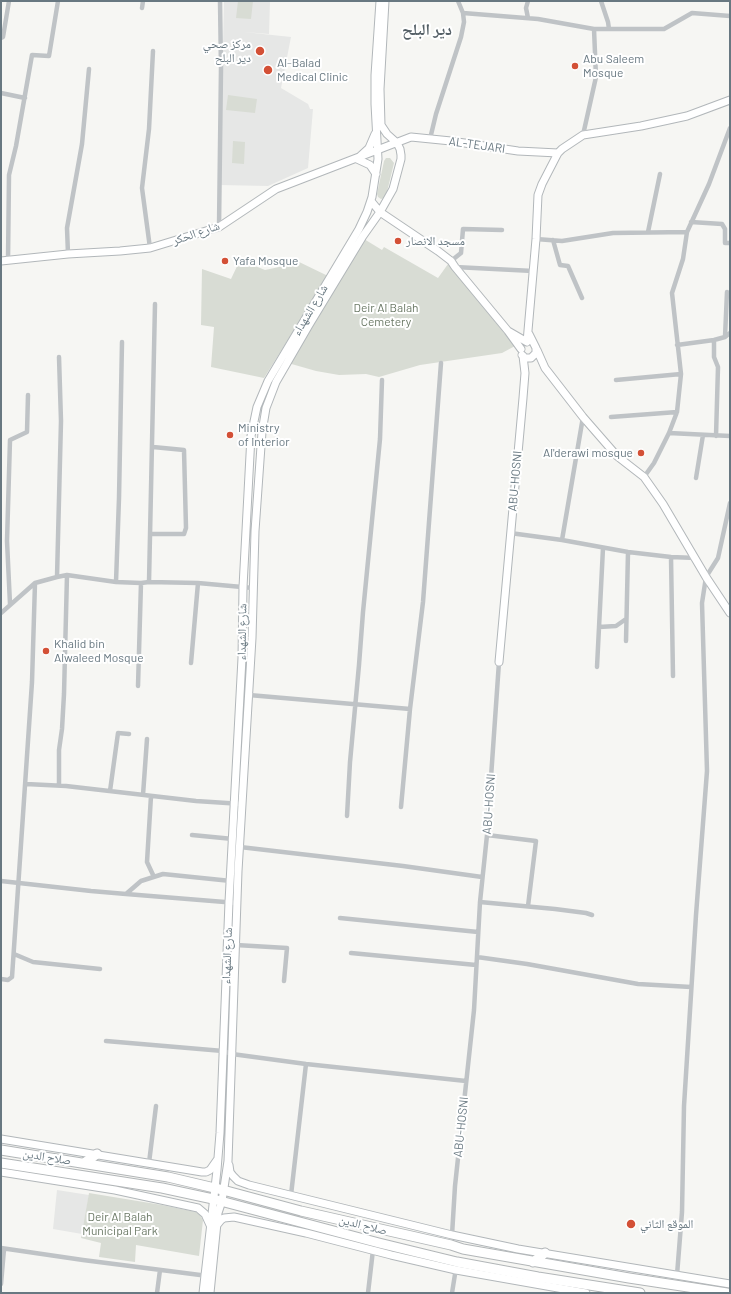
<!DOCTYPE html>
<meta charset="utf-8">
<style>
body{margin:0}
#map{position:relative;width:731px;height:1294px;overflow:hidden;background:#f6f6f3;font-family:Barlow,sans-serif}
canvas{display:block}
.frame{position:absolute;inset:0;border:2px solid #687881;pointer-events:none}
</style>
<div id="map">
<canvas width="731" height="1294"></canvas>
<div class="frame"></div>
</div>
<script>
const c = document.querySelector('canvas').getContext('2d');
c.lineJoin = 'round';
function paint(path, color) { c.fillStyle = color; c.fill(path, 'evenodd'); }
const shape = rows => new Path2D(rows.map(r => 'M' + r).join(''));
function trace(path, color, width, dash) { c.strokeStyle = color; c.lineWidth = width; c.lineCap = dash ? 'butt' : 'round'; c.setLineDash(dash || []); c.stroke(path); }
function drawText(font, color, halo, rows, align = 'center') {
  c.font = font + ' Barlow,"Noto Naskh Arabic",sans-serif'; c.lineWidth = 4; c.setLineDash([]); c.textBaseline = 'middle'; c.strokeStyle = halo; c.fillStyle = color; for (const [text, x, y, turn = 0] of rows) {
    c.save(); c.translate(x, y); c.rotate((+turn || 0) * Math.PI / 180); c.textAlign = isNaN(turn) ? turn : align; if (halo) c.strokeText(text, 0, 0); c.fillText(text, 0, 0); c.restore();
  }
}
paint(shape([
 [224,1,270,1,269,34,244,32,291,37,281,88,308,104,310,109,313,109,308,168,268,186,220,185],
 [57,1190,89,1195,82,1234,53,1229]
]), '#e6e7e6');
paint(shape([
 [238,1,253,1,251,19,236,18],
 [228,95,257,99,255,113,226,110],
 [233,141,245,142,244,164,232,163],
 [386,158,390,158,394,163,386,196,384,198,381,199,378,197,377,194,384,161],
 [364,239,382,250,384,247,438,278,448,264,515,346,502,353,420,365,379,377,366,374,339,375,316,371,288,363],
 [240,260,265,270,279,267,295,260,328,276,264,378,211,367,214,327,201,325,202,269,231,279],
 [89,1193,162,1205,196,1212,200,1215,203,1220,199,1256,136,1245,135,1262,99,1257,101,1243,81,1238]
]), '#d8dcd4');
const secondary = shape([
 [375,134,369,148,357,159,370,165,376,174],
 [371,201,380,212,438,251,451,261,455,267,508,331,521,349],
 [1,261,68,254,120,251,150,248,219,227,276,189,411,137,451,141,518,151,558,153],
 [508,331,527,342,536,239,538,195,542,184,558,153,562,149,583,135,641,126,687,116,730,100],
 [537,350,545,368,583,417,617,456,644,477,663,504,706,577,730,613],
 [522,355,525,358,531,358,536,353,536,348,529,334],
 [499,662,523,398,525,373,523,356],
 [1,1139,202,1172,206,1172,210,1170,217,1160],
 [229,1165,230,1172,233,1176,238,1181,249,1185,452,1235,518,1249,730,1284],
 [1,1172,115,1190,198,1208,205,1214,210,1225],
 [217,1225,221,1220,224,1218,234,1217,306,1233,391,1255,456,1270,586,1293],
 [203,1293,217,1170,220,1133,229,902,242,658,243,587,251,436,257,407,268,381,359,229,367,212,372,197,378,159,375,104,375,75,380,1],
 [210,1293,218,1213,222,1201,228,1161,238,871,252,638,255,531,262,432,266,408,276,382,309,325,363,236,380,212,393,189,401,159,401,155,400,149,397,143,387,134,381,125,380,89,385,1]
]);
const highway = shape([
 [1,1150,168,1177,223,1190,301,1211,451,1245,463,1249,629,1278,727,1293],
 [1,1163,162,1188,213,1199,379,1243,457,1262,538,1277,640,1293],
 [84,1163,97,1154],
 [533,1262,545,1253]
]);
trace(secondary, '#b2b7ba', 9);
trace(highway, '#b2b6b8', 11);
trace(shape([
 [458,1,463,13,538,19,594,29,664,29,692,13,730,16],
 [528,1,526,8,528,18],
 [601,1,608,22,609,29],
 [142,8,143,1],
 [1,38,3,37,9,1],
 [1,93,25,98],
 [583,135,596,77,594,29],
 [430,139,436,114,461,37,464,22,463,13],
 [691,222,722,224,725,229,725,243,730,243],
 [219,227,221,68,220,1],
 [648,232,660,174],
 [536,239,562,241,613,233,687,232],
 [553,240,560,265,568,266,582,298],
 [150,248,142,188,149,129,153,51],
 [68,254,67,228,82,144,89,69],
 [8,261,9,175,16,146,32,55,49,56,58,1],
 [451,261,461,253,463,229,502,230],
 [455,267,533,271],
 [725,337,727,292],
 [714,340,714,357,718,367,716,436],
 [677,345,714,340,725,337,730,333],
 [616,380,681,374],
 [611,417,677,412],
 [669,433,730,436],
 [644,477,654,463,669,433,677,412,681,374,672,293,683,259,687,232,709,184,730,128],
 [696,478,703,435],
 [510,533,562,540,628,552,671,557,696,558],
 [150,534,184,534,186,528,184,450,153,447],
 [562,540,583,417],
 [671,557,673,676],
 [57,577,61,421,59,357],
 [116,582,119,498,122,342],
 [149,582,155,304],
 [10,604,7,541,10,440,27,432,28,395],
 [1,613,35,583,57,577,67,575,116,582,141,583,149,582,198,583,253,588],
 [599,627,616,626,626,619],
 [626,641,628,552],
 [191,663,198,583],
 [597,667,603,548],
 [138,686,141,583],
 [249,695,410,709],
 [26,784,66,786,196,801,242,804],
 [59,785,59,750,62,729,64,694,67,575],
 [110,791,118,733,129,734],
 [143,795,147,739],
 [151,796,147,862,154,877],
 [401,807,410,709,423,602,441,363],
 [347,816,350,762,359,665,363,612,380,439,382,380],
 [192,835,233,839],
 [487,835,536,841,528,906],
 [240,847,403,866,482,877],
 [1,881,91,891,126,894,141,881,163,874,231,881],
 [126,894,237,903],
 [480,902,555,909,586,913,592,915],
 [340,918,478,932],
 [236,945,287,948,284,981],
 [351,953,476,965],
 [14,954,33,962,100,969],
 [477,957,527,964,638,984,691,987],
 [1,979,8,980,12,977,32,682,35,583],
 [106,1041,223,1051,232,1054,306,1064,466,1081],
 [149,1163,156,1106],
 [291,1195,306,1064],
 [452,1235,455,1186,474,1010,480,902,487,835,499,662],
 [1,1248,83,1260,208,1276],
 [677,1275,682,1212,684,1106,696,915,707,771,702,603,706,577,718,558,730,503],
 [1,1284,4,1249],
 [157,1293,160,1270],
 [368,1293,373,1250,375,1249],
 [452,1293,456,1268]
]), '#bfc3c6', 4.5);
trace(secondary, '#fff', 7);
trace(highway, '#fff', 9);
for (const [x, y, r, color] of [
 [260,51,5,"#d35036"],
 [575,66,4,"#d35036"],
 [268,70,5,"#d35036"],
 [398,241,4,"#d35036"],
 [225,261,4,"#d35036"],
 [230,435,4,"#d35036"],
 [641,453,4,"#d35036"],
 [46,651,4,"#d35036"],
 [631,1224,5,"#d35036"]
]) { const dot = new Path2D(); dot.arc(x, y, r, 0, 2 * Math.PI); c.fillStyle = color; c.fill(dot); trace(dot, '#fff', 1.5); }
drawText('12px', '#687881', '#fff', [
 ["مركز صحي",251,44,"right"],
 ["دير البلح",251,58,"right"],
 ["Abu Saleem",583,59],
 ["Mosque",583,73],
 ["Al-Balad",277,63],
 ["Medical Clinic",277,77],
 ["مسجد الانصار",406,241],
 ["Yafa Mosque",233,261],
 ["Ministry",238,428],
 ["of Interior",238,442],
 ["Al'derawi mosque",633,453,"right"],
 ["Khalid bin",54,644],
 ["Alwaleed Mosque",54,658],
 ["الموقع الثاني",640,1224]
], 'left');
drawText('12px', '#687881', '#fff', [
 ["AL-TEJARI",477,145,8],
 ["شارع الحكر",196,233,-19],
 ["شارع الشهداء",310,310,-59],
 ["ABU-HOSNI",515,481,-85],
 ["شارع الشهداء",242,632,-89],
 ["ABU-HOSNI",489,804,-86],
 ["شارع الشهداء",227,956,-88],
 ["ABU-HOSNI",461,1127,-84],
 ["صلاح الدين",47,1157,9],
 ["صلاح الدين",363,1225,14]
]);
drawText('12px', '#6b7966', '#fff', [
 ["Deir Al Balah",386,308],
 ["Cemetery",386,322],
 ["Deir Al Balah",120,1217],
 ["Municipal Park",120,1231]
]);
drawText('bold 16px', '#556067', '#fff', [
 ["دير البلح",427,30]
]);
</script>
